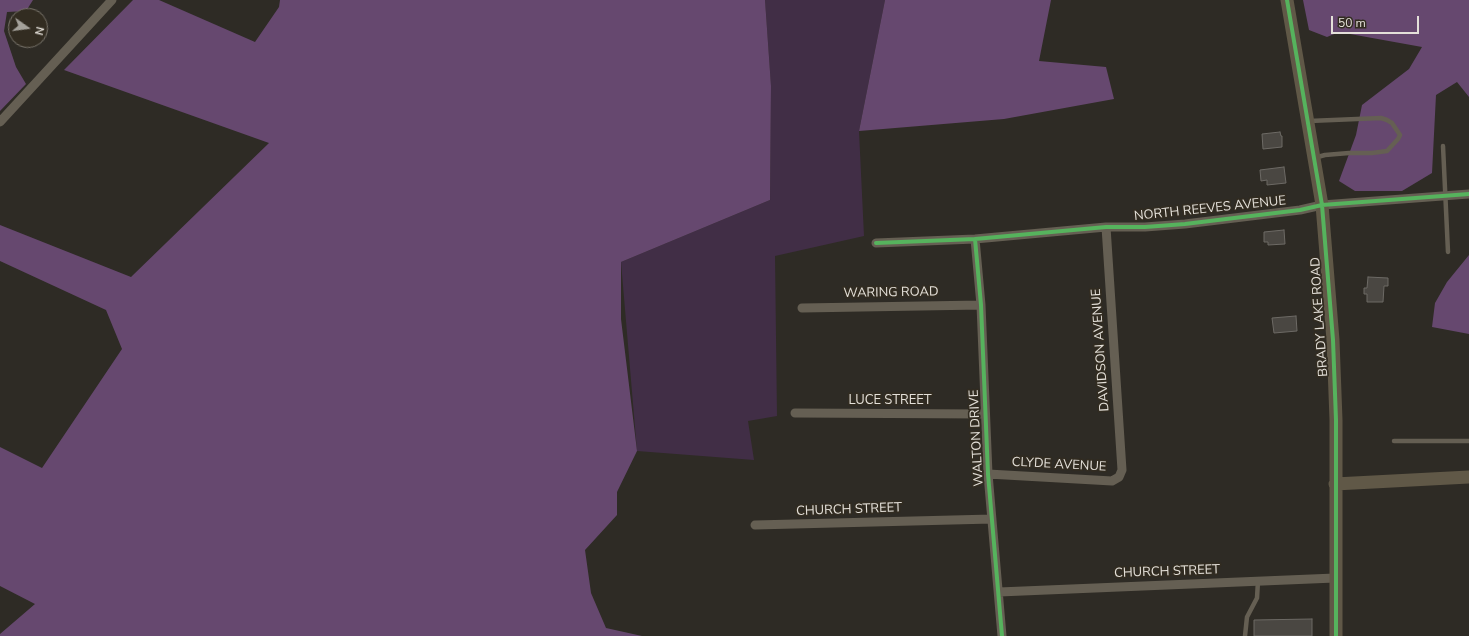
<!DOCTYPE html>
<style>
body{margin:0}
#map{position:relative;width:1469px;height:636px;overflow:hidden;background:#2e2b25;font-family:"Nunito Sans",sans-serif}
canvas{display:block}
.north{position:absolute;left:8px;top:8px;width:40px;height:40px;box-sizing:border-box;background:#322c21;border:1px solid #79746b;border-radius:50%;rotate:104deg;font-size:11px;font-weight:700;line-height:16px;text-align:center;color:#e4e0d9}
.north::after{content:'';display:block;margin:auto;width:14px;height:18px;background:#a4a19a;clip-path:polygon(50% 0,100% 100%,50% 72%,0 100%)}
.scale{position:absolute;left:1331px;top:16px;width:88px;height:18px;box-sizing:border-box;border:2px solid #e4e0d9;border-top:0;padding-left:5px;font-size:12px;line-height:14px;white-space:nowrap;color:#e4e0d9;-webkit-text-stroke:3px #322c21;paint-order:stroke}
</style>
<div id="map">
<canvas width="1469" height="636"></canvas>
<div class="north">N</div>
<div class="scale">50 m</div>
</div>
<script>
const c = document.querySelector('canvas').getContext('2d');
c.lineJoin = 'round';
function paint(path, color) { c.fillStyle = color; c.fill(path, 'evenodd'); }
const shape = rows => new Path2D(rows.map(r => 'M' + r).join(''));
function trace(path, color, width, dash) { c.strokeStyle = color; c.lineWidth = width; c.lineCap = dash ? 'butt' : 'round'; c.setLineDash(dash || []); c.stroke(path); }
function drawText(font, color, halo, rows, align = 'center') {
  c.font = font + ' "Nunito Sans",sans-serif'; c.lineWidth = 3.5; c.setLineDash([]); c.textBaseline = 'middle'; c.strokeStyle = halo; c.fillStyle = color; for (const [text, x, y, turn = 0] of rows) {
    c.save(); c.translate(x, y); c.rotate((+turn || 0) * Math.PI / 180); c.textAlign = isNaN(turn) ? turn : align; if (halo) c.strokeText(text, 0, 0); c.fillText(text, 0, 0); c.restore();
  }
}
paint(shape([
 [765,0,885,0,859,131,864,236,775,256,777,416,748,421,754,460,637,451,621,262,770,200,771,86]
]), '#412e46');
paint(shape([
 [0,0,33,0,26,11,7,12,4,31,16,67,26,84,0,111],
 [133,0,159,0,255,42,279,7,280,0,765,0,771,86,770,200,621,262,621,319,637,451,617,492,617,515,585,550,591,593,606,628,642,636,0,636,0,634,35,604,0,586,0,447,42,468,122,349,106,310,0,261,0,225,131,277,269,143,64,70],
 [885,0,1051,0,1039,61,1106,67,1114,99,1004,119,859,131],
 [1303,0,1469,0,1469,97,1457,82,1436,95,1432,173,1402,191,1355,191,1339,181,1356,135,1362,105,1409,69,1422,47,1339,32,1327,37,1309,30],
 [1469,255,1469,334,1432,327,1435,303,1447,282]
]), '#66486f');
const building = shape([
 [1280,132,1281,136,1282,136,1282,147,1263,149,1262,134,1280,132],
 [1284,167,1286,183,1267,185,1267,180,1261,181,1260,170,1284,167],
 [1284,230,1285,244,1268,245,1268,242,1264,242,1264,232,1284,230],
 [1368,277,1388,278,1388,286,1384,286,1383,302,1367,302,1367,294,1364,294,1364,288,1367,288,1368,277],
 [1296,316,1297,331,1274,333,1272,318,1296,316],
 [1312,619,1312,636,1254,636,1254,620,1312,619]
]);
paint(building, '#4a4742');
trace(building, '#6d6a65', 1);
trace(shape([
 [1309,121,1381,118,1387,120,1392,123,1400,135,1398,139,1387,151,1372,153,1349,153,1325,155,1314,158],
 [1443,146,1448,252],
 [1394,441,1469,441],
 [1245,636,1247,617,1257,598,1258,581]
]), '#655f53', 4.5);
trace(shape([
 [0,122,112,0],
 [975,239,981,305,988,474,1002,636],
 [876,243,975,239,1106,227,1145,227,1185,224,1300,210,1322,205,1469,194],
 [802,308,981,305],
 [795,413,984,414],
 [988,474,1112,481,1119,477,1122,470,1106,227],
 [755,525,992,519],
 [999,592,1335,578]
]), '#655f53', 9);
trace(shape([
 [1287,0,1322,205,1333,340,1336,420,1336,636],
 [1335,484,1469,477]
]), '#605847', 13);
trace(shape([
 [1287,0,1322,205,1333,340,1336,420,1336,636],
 [975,239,981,305,988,474,1002,636],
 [876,243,975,239,1106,227,1145,227,1185,224,1300,210,1322,205,1469,194]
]), '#56b35d', 4);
drawText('13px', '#e4e0d9', '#322c21', [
 ["NORTH REEVES AVENUE",1210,209,-6],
 ["WARING ROAD",891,293,-1],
 ["BRADY LAKE ROAD",1320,317,-94],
 ["DAVIDSON AVENUE",1101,350,-94],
 ["LUCE STREET",890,401],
 ["WALTON DRIVE",977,438,-93],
 ["CLYDE AVENUE",1059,465,3],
 ["CHURCH STREET",849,510,-2],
 ["CHURCH STREET",1167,572,-2]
]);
</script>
